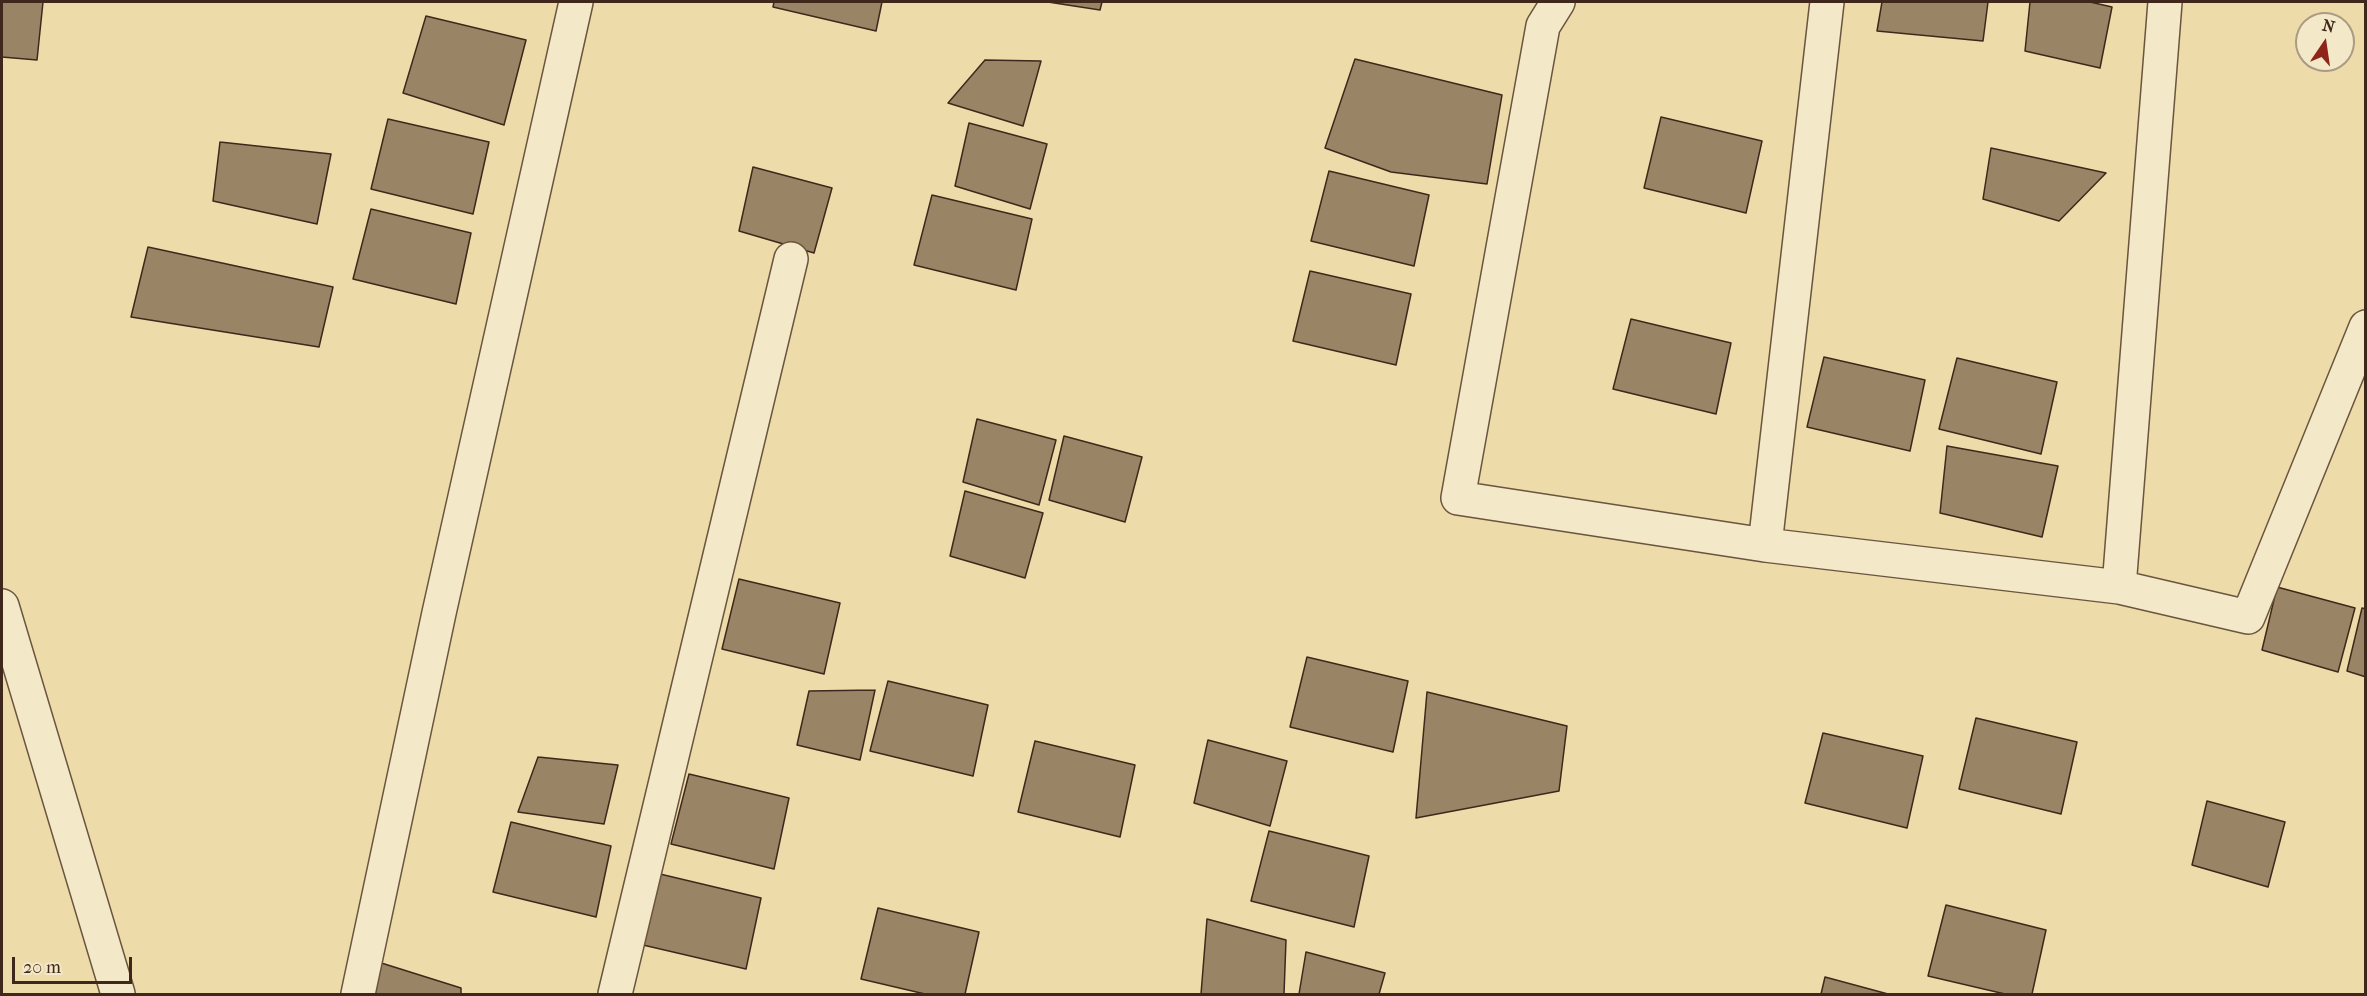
<!DOCTYPE html>
<style>
body{margin:0}
#map{position:relative;width:2367px;height:996px;overflow:hidden;background:#eddbaa;font-family:"IM FELL French Canon",serif}
canvas{display:block}
.frame{position:absolute;inset:0;border:3px solid #3f281b;pointer-events:none}
.north{position:absolute;left:2295px;top:12px;width:60px;height:60px;box-sizing:border-box;background:#f3e8c8;border:2px solid #ab9b83;border-radius:50%;rotate:13deg;font-size:16px;font-weight:700;line-height:24px;text-align:center;color:#3f281b}
.north::after{content:'';display:block;margin:auto;width:21px;height:27px;background:#8f2418;clip-path:polygon(50% 0,100% 100%,50% 72%,0 100%)}
.scale{position:absolute;left:12px;top:957px;width:120px;height:27px;box-sizing:border-box;border:3px solid #3f281b;border-top:0;padding-left:8px;font-size:18px;line-height:21px;white-space:nowrap;color:#3f281b;-webkit-text-stroke:4px #f3e8c8;paint-order:stroke}
</style>
<div id="map">
<canvas width="2367" height="996"></canvas>
<div class="frame"></div>
<div class="north">N</div>
<div class="scale">20 m</div>
</div>
<script>
const c = document.querySelector('canvas').getContext('2d');
c.lineJoin = 'round';
function paint(path, color) { c.fillStyle = color; c.fill(path, 'evenodd'); }
const shape = rows => new Path2D(rows.map(r => 'M' + r).join(''));
function trace(path, color, width, dash) { c.strokeStyle = color; c.lineWidth = width; c.lineCap = dash ? 'butt' : 'round'; c.setLineDash(dash || []); c.stroke(path); }
const building = shape([
 [2,2,43,2,37,60,2,57,2,2],
 [774,2,882,2,876,31,773,7,774,2],
 [1048,2,1102,2,1100,10,1048,2],
 [1882,2,1988,2,1983,41,1877,31,1882,2],
 [2030,2,2090,2,2112,7,2100,68,2025,51,2030,2],
 [426,16,526,40,504,125,403,93,426,16],
 [1355,59,1502,95,1487,184,1391,172,1325,148,1355,59],
 [985,60,1041,61,1023,126,948,103,985,60],
 [1661,117,1762,141,1746,213,1644,188,1661,117],
 [388,119,489,142,473,214,371,189,388,119],
 [969,123,1047,144,1030,209,955,186,969,123],
 [220,142,331,154,317,224,213,201,220,142],
 [1991,148,2106,173,2059,221,1983,199,1991,148],
 [753,167,832,188,814,253,739,231,753,167],
 [1329,171,1429,195,1414,266,1311,241,1329,171],
 [932,195,1032,219,1016,290,914,265,932,195],
 [371,209,471,233,456,304,353,279,371,209],
 [148,247,333,287,319,347,131,317,148,247],
 [1310,271,1411,294,1396,365,1293,341,1310,271],
 [1631,319,1731,343,1716,414,1613,389,1631,319],
 [1824,357,1925,380,1910,451,1807,427,1824,357],
 [1957,358,2057,382,2041,454,1939,429,1957,358],
 [977,419,1056,440,1039,505,963,482,977,419],
 [1064,436,1142,457,1125,522,1049,500,1064,436],
 [1947,446,2058,466,2042,537,1940,513,1947,446],
 [965,491,1043,513,1025,578,950,556,965,491],
 [739,579,840,603,824,674,722,649,739,579],
 [2277,587,2355,608,2338,672,2262,650,2277,587],
 [2362,608,2366,609,2366,677,2347,671,2362,608],
 [1307,657,1408,681,1393,752,1290,727,1307,657],
 [888,681,988,705,973,776,870,751,888,681],
 [875,690,860,760,797,745,809,691,875,690],
 [1427,692,1567,726,1559,791,1416,818,1427,692],
 [1976,718,2077,742,2061,814,1959,789,1976,718],
 [1823,733,1923,756,1907,828,1805,803,1823,733],
 [1208,740,1287,761,1270,826,1194,803,1208,740],
 [1035,741,1135,765,1120,837,1018,812,1035,741],
 [538,757,618,765,604,824,518,812,538,757],
 [689,774,789,798,774,869,671,844,689,774],
 [2207,801,2285,822,2268,887,2192,865,2207,801],
 [511,822,611,846,596,917,493,892,511,822],
 [1269,831,1369,856,1354,927,1251,901,1269,831],
 [660,874,761,898,746,969,643,945,660,874],
 [1946,905,2046,930,2032,994,2005,994,1928,976,1946,905],
 [878,908,979,932,965,994,925,994,861,979,878,908],
 [1207,919,1286,940,1284,994,1201,994,1207,919],
 [1306,952,1385,973,1379,994,1299,994,1306,952],
 [375,961,461,988,461,994,369,994,375,961],
 [1825,977,1888,994,1821,994,1825,977]
]);
paint(building, '#998565');
trace(building, '#3f281b', 1.5);
const minor = shape([
 [1558,2,1543,26,1458,498,1765,545],
 [1827,2,1765,545,2119,587,2165,2],
 [2119,587,2248,617,2366,327],
 [2,606,118,994],
 [358,994,439,613,576,2],
 [615,994,791,259]
]);
trace(minor, '#6a553f', 36);
trace(minor, '#f3e8c8', 33);
</script>
